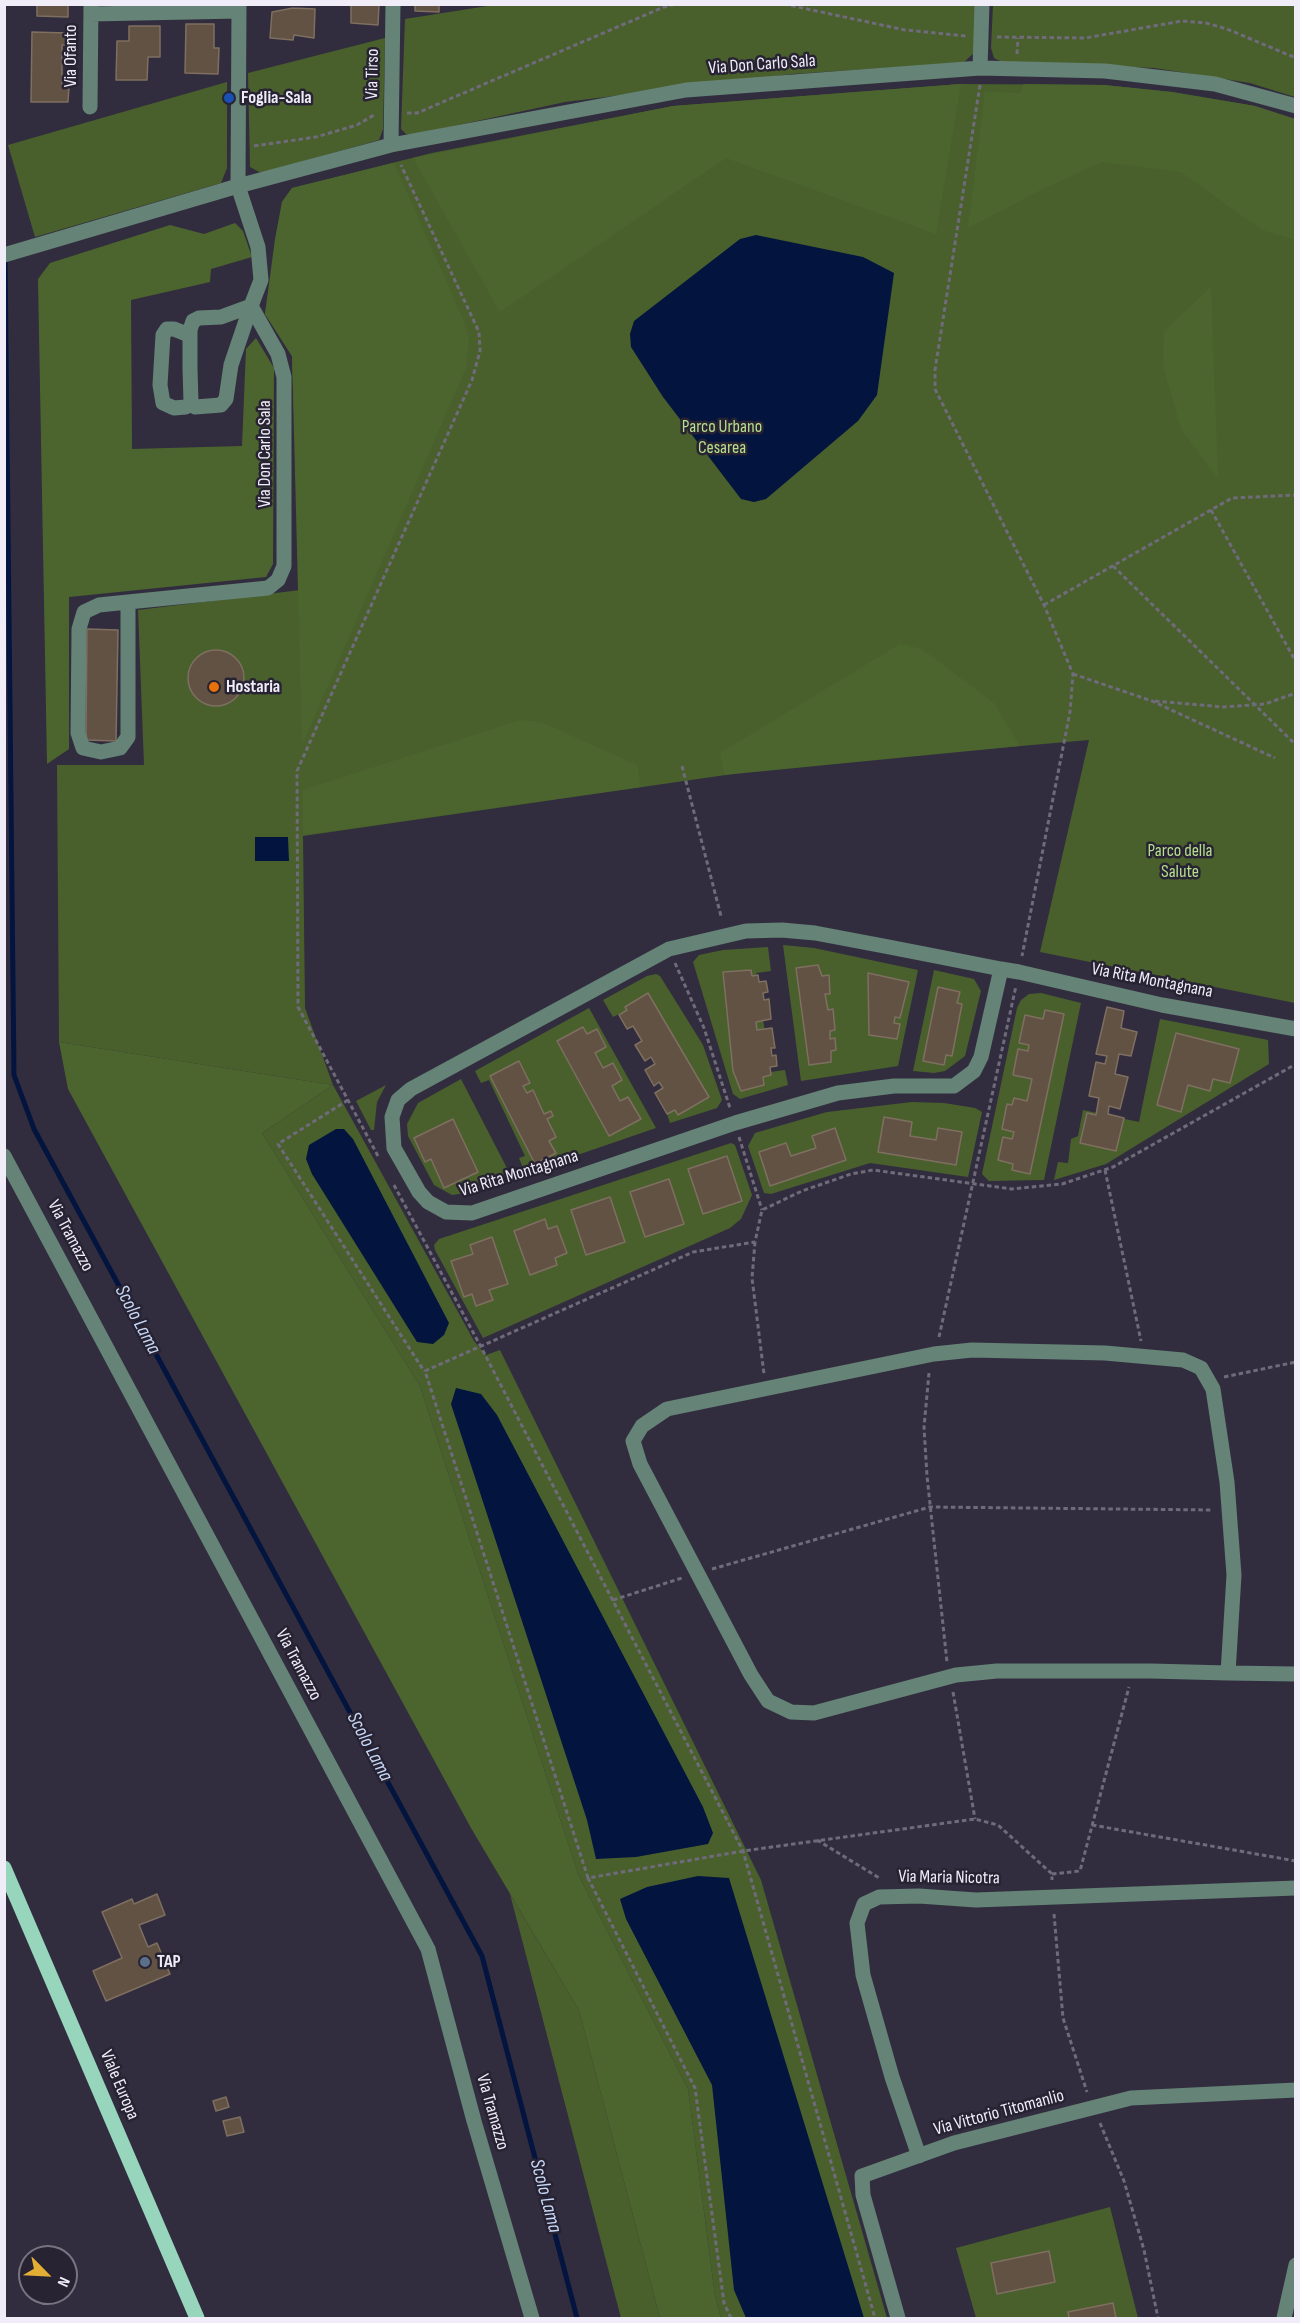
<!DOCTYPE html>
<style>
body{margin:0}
#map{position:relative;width:1300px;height:2323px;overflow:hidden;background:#312d3e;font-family:"Sofia Sans Condensed",sans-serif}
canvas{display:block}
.frame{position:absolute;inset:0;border:6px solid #f0edf9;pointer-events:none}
.north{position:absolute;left:18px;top:2245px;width:60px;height:60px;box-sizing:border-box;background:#272333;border:2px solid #777482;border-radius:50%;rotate:114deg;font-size:16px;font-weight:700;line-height:24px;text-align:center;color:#f0edf9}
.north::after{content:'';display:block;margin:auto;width:21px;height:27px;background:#e3ae34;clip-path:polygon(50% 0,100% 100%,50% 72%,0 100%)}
</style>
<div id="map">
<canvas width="1300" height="2323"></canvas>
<div class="frame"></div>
<div class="north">N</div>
</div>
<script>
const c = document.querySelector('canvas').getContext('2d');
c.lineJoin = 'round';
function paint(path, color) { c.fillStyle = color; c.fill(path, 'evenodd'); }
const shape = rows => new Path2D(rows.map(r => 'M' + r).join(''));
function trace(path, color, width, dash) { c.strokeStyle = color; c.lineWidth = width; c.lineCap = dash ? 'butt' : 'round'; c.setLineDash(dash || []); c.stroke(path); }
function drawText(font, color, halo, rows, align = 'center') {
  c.font = font + ' "Sofia Sans Condensed",sans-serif'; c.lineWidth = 5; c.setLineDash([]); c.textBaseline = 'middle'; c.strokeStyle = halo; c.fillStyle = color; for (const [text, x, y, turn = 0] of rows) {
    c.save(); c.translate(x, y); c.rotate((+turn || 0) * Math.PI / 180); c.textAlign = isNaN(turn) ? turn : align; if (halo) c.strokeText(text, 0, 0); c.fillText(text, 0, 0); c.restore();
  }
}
paint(shape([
 [500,4,976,5,975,52,963,63,792,74,565,102,412,135,406,134,401,129,405,19],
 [993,5,1295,5,1295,97,1250,83,1154,68,1002,62,994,58,991,48],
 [385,38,383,129,379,140,261,173,250,167,248,73],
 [227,82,227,168,221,183,35,237,8,145],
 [961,84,1104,85,1172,92,1255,106,1295,119,1295,1003,1040,952,1089,740,781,767,303,836,305,1008,333,1085,474,1341,486,1355,500,1350,761,1880,887,2318,721,2318,715,2296,688,2089,578,1874,420,1386,262,1133,333,1085,59,1042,57,765,144,765,138,610,300,590,292,356,265,314,282,202,292,188,432,153,673,106],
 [783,945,814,948,918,970,898,1066,801,1081],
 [768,947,771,971,756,973,771,1072,785,1070,788,1085,740,1099,733,1094,693,962,699,955,723,950],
 [934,970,974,979,981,991,965,1056,945,1071,934,1073,913,1071],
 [656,974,660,976,703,1045,722,1100,717,1108,670,1123,667,1114,675,1110,679,1115,708,1097,648,993,625,1007,627,1010,613,1017,603,1000,647,976],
 [1041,993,1081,1003,1044,1180,989,1181,982,1174,1017,1008,1021,1000,1029,994],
 [589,1008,656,1128,525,1173,519,1158,525,1156,489,1080,481,1083,475,1071],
 [1160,1019,1268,1040,1269,1064,1106,1164,1054,1180,1058,1162,1068,1163,1071,1139,1078,1136,1083,1110,1139,1122],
 [461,1079,511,1176,466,1193,452,1195,434,1185,408,1136,407,1124,418,1103],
 [386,1085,377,1102,374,1130,371,1130,356,1101],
 [912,1102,944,1103,975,1108,982,1112,968,1177,870,1163,771,1194,764,1193,748,1146,755,1133,827,1112],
 [731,1143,735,1145,752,1195,741,1219,730,1228,483,1338,435,1250,434,1245,439,1239],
 [510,1894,579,2010,660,2318,621,2318],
 [1110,2207,1138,2318,976,2318,956,2248]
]), '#49602d');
paint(shape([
 [961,84,936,234,726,158,500,312,413,158,673,106],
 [1023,84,1104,85,1172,92,1255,106,1295,119,1295,240,1262,230,1181,172,1102,162,1037,192,968,228,985,92,1021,93],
 [394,163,463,319,469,340,466,368,302,745,292,356,265,314,275,239,282,202,292,188],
 [235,223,243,231,252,257,211,269,210,282,131,300,132,449,242,446,246,349,256,338,274,368,273,564,266,577,69,597,69,749,47,764,38,279,50,263,170,225,204,234],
 [1211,287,1218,478,1181,429,1163,366,1164,331],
 [900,644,922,649,994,703,1020,746,724,775,720,753],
 [520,720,541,722,637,765,641,787,303,835,303,790],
 [59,1042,333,1085,262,1133,420,1386,578,1874,688,2089,715,2296,721,2318,660,2318,579,2010,471,1828,68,1089]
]), '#4c652e');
paint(shape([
 [756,235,863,257,894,273,877,395,858,421,766,499,754,502,741,499,663,397,631,347,630,334,634,321,740,239],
 [255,837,288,837,289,861,255,861],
 [336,1129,344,1129,353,1139,449,1323,444,1335,433,1344,417,1342,312,1174,306,1159,309,1145],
 [456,1388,481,1394,497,1415,703,1807,713,1833,708,1844,636,1857,596,1859,587,1820,451,1404],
 [698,1876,729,1878,864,2318,746,2318,734,2290,712,2085,626,1919,620,1899,647,1887]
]), '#03143f');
trace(shape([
 [5,255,14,1075,34,1129,482,1956,577,2318]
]), '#03143f', 5);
const building = shape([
 [37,4,68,4,68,17,37,16,37,4],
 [351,4,379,4,378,25,351,23,351,4],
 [415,4,439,4,439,12,415,11,415,4],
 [293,8,315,9,314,38,294,35,293,40,270,38,272,12,293,8],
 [186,24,214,24,214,48,219,48,218,74,185,73,186,24],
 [129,26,160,26,160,57,148,57,147,80,116,80,117,41,129,41,129,26],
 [32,32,68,33,68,45,62,45,62,85,69,86,68,102,31,102,32,32],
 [87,629,118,630,116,741,86,740,87,629],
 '188 678a28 28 0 1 1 56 0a28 28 0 1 1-56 0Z',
 [818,965,822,976,829,975,830,994,825,994,828,1010,833,1009,835,1030,830,1031,830,1039,835,1038,836,1050,831,1051,831,1062,809,1065,796,968,818,965],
 [751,970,752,976,758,975,759,982,766,981,768,992,763,993,764,1000,769,999,771,1019,756,1022,757,1030,772,1028,775,1048,771,1048,772,1056,776,1055,777,1066,770,1067,771,1075,763,1077,764,1085,741,1091,733,1071,723,972,751,970],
 [868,973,909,982,900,1018,895,1017,894,1023,900,1024,897,1039,869,1035,868,973],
 [938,987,960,992,957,1003,962,1004,952,1056,946,1055,944,1065,923,1061,938,987],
 [648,993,709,1097,678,1115,675,1110,667,1114,655,1093,663,1088,659,1082,654,1086,645,1070,655,1064,651,1057,645,1061,635,1045,642,1041,633,1026,627,1029,619,1015,627,1010,625,1007,648,993],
 [1107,1007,1124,1011,1121,1028,1137,1032,1131,1056,1119,1054,1115,1074,1128,1077,1120,1109,1109,1106,1108,1114,1124,1118,1116,1151,1080,1143,1087,1113,1096,1115,1099,1098,1089,1096,1096,1062,1105,1064,1107,1056,1096,1054,1107,1007],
 [1045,1010,1064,1014,1030,1174,1012,1170,1013,1164,998,1160,1003,1137,1012,1139,1014,1132,1002,1129,1007,1104,1012,1105,1014,1098,1027,1101,1032,1079,1013,1075,1018,1049,1028,1051,1029,1045,1019,1043,1025,1015,1043,1019,1045,1010],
 [583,1027,587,1034,597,1029,606,1047,595,1053,603,1068,613,1063,622,1080,612,1086,620,1101,628,1097,641,1119,609,1136,557,1041,583,1027],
 [1176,1033,1239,1049,1230,1083,1213,1079,1210,1091,1188,1085,1181,1112,1157,1105,1176,1033],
 [519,1061,530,1083,523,1086,527,1093,533,1090,544,1114,551,1111,553,1116,547,1119,556,1137,549,1141,556,1153,535,1164,490,1076,519,1061],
 [884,1117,912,1122,910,1136,936,1140,938,1128,962,1132,956,1165,878,1152,884,1117],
 [453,1119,478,1172,444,1188,431,1159,425,1162,414,1138,453,1119],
 [835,1128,846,1160,770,1186,759,1152,786,1143,791,1156,816,1148,812,1136,835,1128],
 [727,1156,742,1201,703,1214,688,1169,727,1156],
 [669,1179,684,1224,645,1237,630,1192,669,1179],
 [610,1197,625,1242,586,1255,571,1210,610,1197],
 [545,1219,548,1229,557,1226,567,1253,555,1258,557,1265,530,1275,514,1231,545,1219],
 [492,1237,508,1284,489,1290,493,1300,476,1306,472,1294,464,1297,451,1261,473,1254,470,1245,492,1237],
 [157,1894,165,1915,139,1925,148,1947,157,1943,170,1974,106,2001,93,1971,122,1958,102,1912,132,1899,134,1904,157,1894],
 [226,2097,229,2107,216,2111,213,2101,226,2097],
 [240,2117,244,2132,227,2136,223,2121,240,2117],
 [1049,2251,1055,2282,997,2294,991,2263,1049,2251],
 [1113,2303,1116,2318,1069,2318,1068,2312,1113,2303]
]);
paint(building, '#615244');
trace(building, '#7f6f60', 1.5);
trace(shape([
 [784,4,905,30,966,36],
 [997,37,1085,38,1182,21,1206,23,1227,29,1296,58],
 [1017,54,1018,38],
 [980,85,935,370,935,389,1044,605,1073,674,1070,712,1022,956],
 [407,113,417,113,664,7,677,4],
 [254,146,316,137,357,125,374,115],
 [1211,510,1296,662],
 [1113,566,1296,745],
 [1044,605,1232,498,1296,495],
 [1073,674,1152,701,1275,758],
 [1155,701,1223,707,1265,704,1296,693],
 [682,766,721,916],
 [675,963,704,1028,730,1108],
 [348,1100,278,1144,424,1371],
 [739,1137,762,1210],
 [378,1156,298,1007,297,771,472,380,480,351,479,332,401,165],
 [1105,1170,1141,1341],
 [394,1185,481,1347,743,1851,875,2318],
 [755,1242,752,1278,764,1374],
 [939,1337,1016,986],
 [929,1373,924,1427,927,1476,947,1662],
 [1224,1377,1296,1362],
 [712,1569,930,1507,1213,1510],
 [613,1600,682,1578],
 [953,1692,975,1819],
 [1092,1825,1296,1861],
 [817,1840,881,1879],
 [1052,1874,1080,1871,1129,1687],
 [588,1878,425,1371,693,1252,755,1242,762,1210,802,1191,851,1174,873,1170,1012,1189,1062,1184,1113,1167,1296,1064],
 [1054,1914,1063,2018,1087,2092],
 [1100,2123,1124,2181,1144,2250,1158,2318],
 [731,2318,724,2303,695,2088,588,1878,743,1851,975,1819,998,1825,1052,1874,1052,1880]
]), '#6f6b7a', 3, [4.5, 3]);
trace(shape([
 [91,14,239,11],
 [980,68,982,4],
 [90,107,91,4],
 [391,145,393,4],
 [4,255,238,186,391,145,686,90,980,68,1105,71,1215,84,1296,106],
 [251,306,231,365,226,399,221,405,195,407,191,403,190,368,190,330,193,321,199,318,221,317,251,306],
 [184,333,174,329,167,329,163,335,160,385,163,403,174,408,186,407,191,403],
 [128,602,99,605,84,612,79,629,78,733,83,748,101,752,120,748,128,737,128,602,268,588,278,580,284,566,284,377,278,354,251,306,261,280,258,247,238,186,239,4],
 [1001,969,981,1057,974,1071,954,1086,894,1086,838,1093,735,1123,472,1213,446,1212,428,1202,419,1192,394,1148,392,1117,398,1100,411,1089,669,949,746,931,782,930,815,933,889,947,930,955,1001,969,1019,972,1162,1005,1296,1029],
 [4,1156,428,1949,474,2121,532,2318],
 [1228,1673,1234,1575,1227,1482,1213,1389,1201,1368,1183,1360,1105,1353,972,1350,934,1354,667,1409,642,1426,633,1441,640,1464,751,1675,768,1701,791,1712,814,1713,956,1675,997,1671,1151,1671,1228,1673,1296,1674],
 [919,2156,892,2077,863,1975,857,1923,864,1904,879,1897,919,1896,976,1900,1296,1888],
 [898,2318,863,2195,862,2176,954,2143,1131,2098,1296,2090],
 [1284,2318,1296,2265]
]), '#658376', 15);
trace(shape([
 [4,1868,197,2318]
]), '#97d5bd', 15);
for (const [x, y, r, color] of [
 [229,98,6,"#1a4fb4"],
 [214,687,6,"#e8710a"],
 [145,1962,6,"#5c6f8a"]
]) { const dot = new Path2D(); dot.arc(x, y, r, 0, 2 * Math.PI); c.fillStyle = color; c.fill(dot); trace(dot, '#272333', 2); }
drawText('18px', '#f0edf9', '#272333', [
 ["Via Ofanto",71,56,-90],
 ["Via Don Carlo Sala",762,65,-4],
 ["Via Tirso",373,74,-89],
 ["Via Don Carlo Sala",265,454,-90],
 ["Via Rita Montagnana",1152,981,11],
 ["Via Rita Montagnana",519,1174,-17],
 ["Via Tramazzo",70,1236,62],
 ["Via Tramazzo",298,1665,62],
 ["Via Maria Nicotra",949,1878,1],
 ["Viale Europa",119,2085,67],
 ["Via Tramazzo",492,2112,74],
 ["Via Vittorio Titomanlio",999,2113,-15]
]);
drawText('bold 18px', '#f0edf9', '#272333', [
 ["Foglia-Sala",241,98],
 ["Hostaria",226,687],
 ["TAP",157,1962]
], 'left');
drawText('18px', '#b6de8c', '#272333', [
 ["Parco Urbano",722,427],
 ["Cesarea",722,448],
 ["Parco della",1180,851],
 ["Salute",1180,872]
]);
drawText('italic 20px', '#c7d8f7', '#272333', [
 ["Scolo Lama",137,1320,62],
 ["Scolo Lama",369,1747,62],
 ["Scolo Lama",545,2196,75]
]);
</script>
